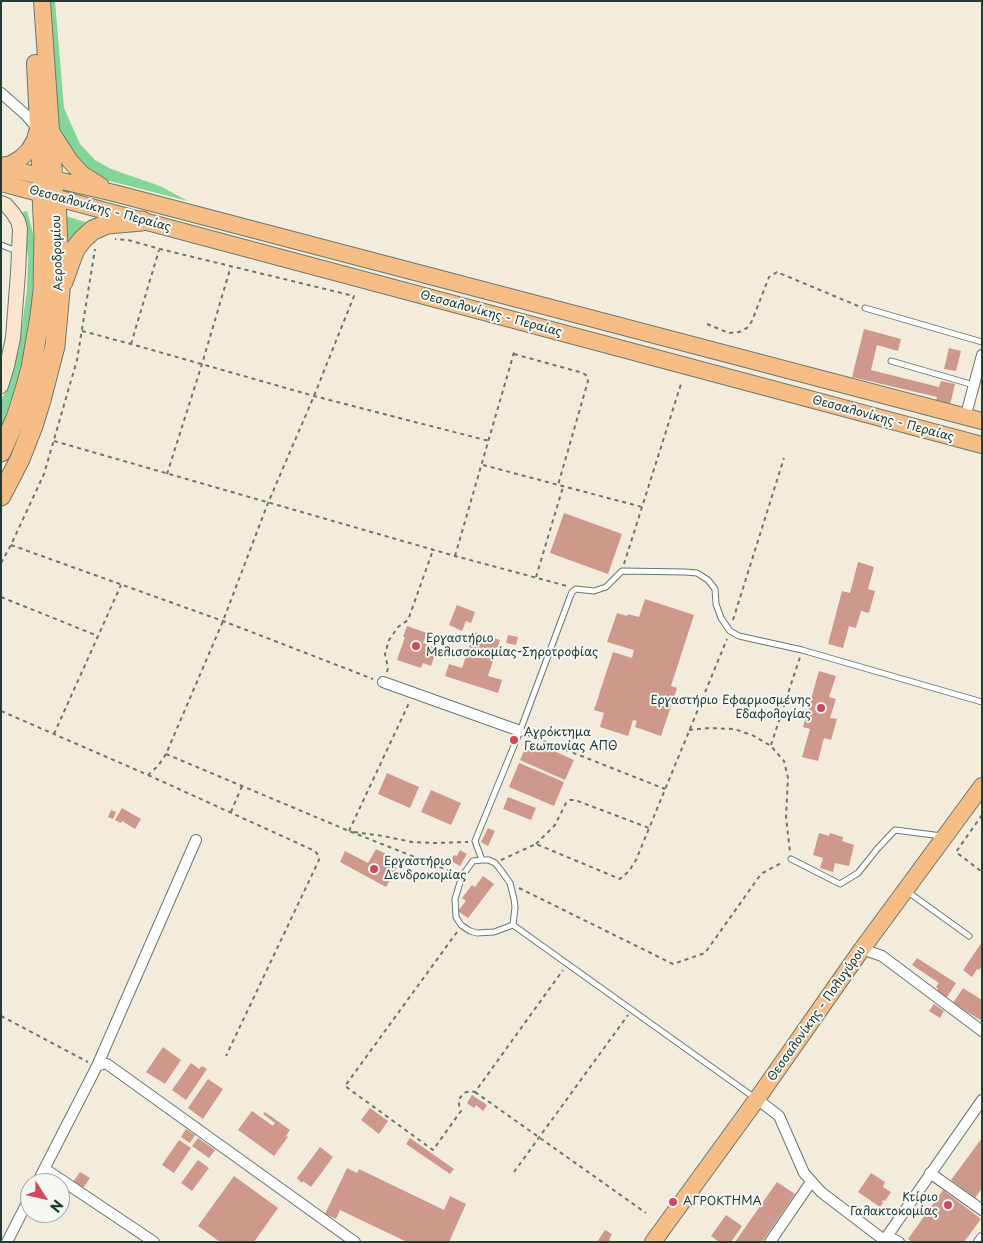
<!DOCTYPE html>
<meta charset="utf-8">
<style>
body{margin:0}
#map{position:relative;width:983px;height:1243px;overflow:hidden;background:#f3ebdb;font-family:"Playpen Sans",sans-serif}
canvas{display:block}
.frame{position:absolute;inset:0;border:2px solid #1f3d34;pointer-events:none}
.north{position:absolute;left:20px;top:1173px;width:50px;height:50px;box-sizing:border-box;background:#f6f6f2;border:1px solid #a0aca6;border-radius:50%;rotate:125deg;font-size:14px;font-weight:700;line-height:20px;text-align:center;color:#1f3d34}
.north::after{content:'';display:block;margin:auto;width:18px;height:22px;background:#d1495b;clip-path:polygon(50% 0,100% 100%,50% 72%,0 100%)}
</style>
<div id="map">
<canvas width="983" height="1243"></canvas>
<div class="frame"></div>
<div class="north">N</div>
</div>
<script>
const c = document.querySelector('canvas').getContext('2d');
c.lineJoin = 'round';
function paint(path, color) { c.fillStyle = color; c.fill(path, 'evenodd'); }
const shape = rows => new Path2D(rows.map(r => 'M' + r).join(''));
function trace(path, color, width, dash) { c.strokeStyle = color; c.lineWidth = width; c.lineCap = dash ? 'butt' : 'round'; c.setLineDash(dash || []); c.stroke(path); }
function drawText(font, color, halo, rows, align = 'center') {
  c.font = font + ' "Playpen Sans",sans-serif'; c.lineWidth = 4; c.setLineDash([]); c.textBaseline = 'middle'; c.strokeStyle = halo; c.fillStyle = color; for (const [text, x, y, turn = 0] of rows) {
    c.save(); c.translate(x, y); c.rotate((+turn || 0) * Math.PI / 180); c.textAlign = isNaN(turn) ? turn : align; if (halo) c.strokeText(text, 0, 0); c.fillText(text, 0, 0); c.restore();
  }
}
paint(shape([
 [45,1,55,1,64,108,80,144,95,160,111,169,160,186,188,201,106,180,88,170,76,158,58,128],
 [27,211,33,233,35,249,30,324,25,352,18,379,1,429,1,401,11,379,20,341,27,289,28,257,25,232,20,213],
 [66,216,95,225,69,249]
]), '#83d698');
paint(shape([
 [864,329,901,339,898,351,877,345,871,370,939,387,941,381,955,384,950,405,936,401,937,397,852,377],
 [949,348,961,351,956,371,944,369],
 [564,513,622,534,608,574,550,553],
 [858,562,874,567,868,589,875,591,869,613,861,611,856,628,849,626,843,648,828,644,842,591,850,593],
 [645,599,694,615,671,686,677,688,661,736,635,727,637,721,633,720,628,736,600,727,604,713,594,710,613,652,632,658,634,650,607,642,617,613,627,616,628,614,639,617],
 [457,605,475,612,471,623,466,621,462,631,449,625],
 [407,626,427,633,423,643,437,649,431,666,423,663,421,668,397,660,405,637,403,637],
 [474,632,500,640,488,676,502,680,498,693,445,676,449,664,462,668],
 [508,635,518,637,516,645,506,643],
 [819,671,836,676,829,697,836,699,830,718,837,719,831,740,824,738,818,761,802,757,810,729,803,727],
 [529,740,574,760,565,780,520,760],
 [519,763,564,782,554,806,509,787],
 [387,773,419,787,410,808,378,794],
 [431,790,461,803,451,825,421,812],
 [508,797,536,808,531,820,503,809],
 [122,808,141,819,135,829,122,821,121,823,115,820],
 [111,810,116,812,113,819,108,817],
 [488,828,495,831,488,846,481,842],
 [819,833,829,836,830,833,843,837,842,841,854,845,849,866,835,863,833,872,820,868,823,858,813,855],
 [376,849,400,861,386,887,340,862,345,851,368,863],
 [460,850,467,854,460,866,451,861,454,855,457,856],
 [483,876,494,884,468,918,458,911,466,901,462,898,472,885,475,887],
 [982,942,982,963,981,964,982,966,979,970,977,969,972,977,963,970],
 [917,958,956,983,945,1000,936,993,938,989,936,987,939,983,912,965],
 [963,988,982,1000,982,1021,953,1003],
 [934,1004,944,1011,940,1018,929,1011],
 [163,1047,181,1060,165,1084,146,1072],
 [191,1063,199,1069,202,1066,207,1069,186,1100,172,1090],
 [208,1079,223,1089,203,1119,188,1108],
 [472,1095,487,1105,483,1111,476,1105,474,1108,467,1103],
 [370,1108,388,1121,379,1134,361,1120],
 [252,1111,273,1126,275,1123,263,1114,265,1112,290,1130,286,1136,288,1137,274,1156,238,1130],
 [186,1129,195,1135,190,1143,181,1137],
 [198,1138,215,1150,209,1158,192,1146],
 [410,1138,454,1169,450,1174,406,1144],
 [982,1138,982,1188,975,1198,951,1180],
 [179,1140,191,1148,174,1173,162,1165],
 [320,1147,333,1157,311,1187,303,1181,302,1183,297,1178],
 [198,1160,209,1168,192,1191,181,1183],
 [347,1168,357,1173,359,1169,444,1210,450,1196,466,1204,449,1242,407,1242,340,1210,336,1219,325,1214],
 [80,1172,90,1178,83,1188,73,1182],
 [871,1173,885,1182,883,1187,891,1192,885,1201,883,1200,882,1202,883,1203,880,1207,858,1192],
 [234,1176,278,1208,254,1242,220,1242,198,1226],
 [777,1182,795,1194,762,1242,735,1242],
 [943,1190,981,1219,964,1242,912,1242,908,1239],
 [726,1215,742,1226,731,1242,719,1242,711,1236],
 [605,1230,612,1234,609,1240,612,1242,597,1242]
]), '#cf988d');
const lane = shape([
 [1,245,17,251],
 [865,308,982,342],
 [891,361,974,385],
 [791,859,840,884,858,873,878,848,895,830,942,836],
 [482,860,475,841,520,731,570,597,572,592,576,589,594,591,606,587,622,571,685,572,697,573,708,580,715,589,716,604,721,618,730,631,739,636,802,650,982,702],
 [482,860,489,860,495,863,500,869,510,883,514,899,515,907,513,925,494,932,477,933,470,931,461,925,456,917,455,899,462,876,473,861,482,860],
 [908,892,969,936],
 [513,925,755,1098]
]);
const street = shape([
 [1,93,26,115,38,129],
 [968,407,982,355],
 [383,682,520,731],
 [862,949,882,956,982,1031],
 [97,1066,196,840],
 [757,1099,779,1116,804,1173,821,1192,884,1240,891,1238,899,1242],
 [45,1169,154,1242],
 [930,1173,982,1210],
 [37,1183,97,1066,102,1064,107,1064,355,1242],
 [7,1242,30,1197],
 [770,1242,811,1182],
 [883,1242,982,1100],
 [979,1242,982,1238]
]);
const secondary = shape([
 [1,203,6,205,13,213,18,221,20,229,18,273,13,338,7,366,1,386]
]);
const primary = shape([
 [42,1,55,188],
 [35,63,41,186],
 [52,133,70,161,82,174,101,186],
 [1,166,11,164,21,158,29,150,35,140,37,132],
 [1,167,114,193,982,421],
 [1,183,982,445],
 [653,1242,757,1099,862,949,982,786]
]);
const highway = shape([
 [63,282,75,249,83,239,93,230,107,224,142,221],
 [1,452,16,418,24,393,31,368,40,316,43,290,44,236,42,194],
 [1,496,20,459,33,426,41,400,55,346,60,291,56,198]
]);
trace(lane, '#697a6e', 7);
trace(street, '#697a6e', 12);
trace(secondary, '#697a6e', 16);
trace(primary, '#697a6e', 18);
trace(highway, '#697a6e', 21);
trace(shape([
 [707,324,729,333,739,332,747,328,752,321,769,277,777,272,858,306],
 [82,331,131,344,314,396,489,441],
 [131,344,159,250],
 [514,354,583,373,587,376,588,381,558,485],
 [54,441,455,556,567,586],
 [483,465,642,507],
 [167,474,202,364,231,266],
 [11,545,223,621,373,679],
 [455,556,515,349],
 [1,563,11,545,44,474,77,360,95,249],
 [624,564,681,384],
 [536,577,563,487],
 [1,597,98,636],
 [733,620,784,458],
 [387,672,388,668,385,654,389,640,398,627,408,620,433,550],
 [1,711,148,775,158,766,166,754,223,621,268,503,314,396,354,296,160,249,128,240,115,239],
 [689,730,709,728,734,729,752,735,771,746,784,761,788,778,786,817,790,852],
 [54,734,121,585],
 [528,735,665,789],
 [771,745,800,657],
 [166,754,349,831,455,873],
 [148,775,315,851,318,855,319,860,226,1056],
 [231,812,242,786],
 [982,815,956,852,982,872],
 [349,831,409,703],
 [354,832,383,836,412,842,436,843,468,842],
 [536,844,555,825,566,803,570,800,575,800,649,828],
 [501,860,536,844,620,879,629,871,636,860,727,639],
 [519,888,673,964,705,953,761,874,783,862],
 [457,932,345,1086,433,1150,461,1111,459,1105,459,1099,464,1093,470,1091,475,1092,563,970],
 [1,1016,88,1062],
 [475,1092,646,1213],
 [514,1172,628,1015]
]), '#697a6e', 2, [4, 4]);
trace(lane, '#fff', 5);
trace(street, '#fff', 10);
trace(secondary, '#fbe5cf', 14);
trace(primary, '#f6be86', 16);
trace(highway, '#f6be86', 19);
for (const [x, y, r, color] of [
 [416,646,5,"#d1495b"],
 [821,708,5,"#d1495b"],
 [514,740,5,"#d1495b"],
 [374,869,5,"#d1495b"],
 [673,1202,5,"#d1495b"],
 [948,1205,5,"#d1495b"]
]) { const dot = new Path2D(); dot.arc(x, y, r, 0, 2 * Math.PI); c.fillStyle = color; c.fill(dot); trace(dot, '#f6f6f2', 2); }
drawText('12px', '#1f3d34', '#f6f6f2', [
 ["Θεσσαλονίκης - Περαίας",100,209,15],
 ["Αεροδρομίου",58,253,-92],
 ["Θεσσαλονίκης - Περαίας",491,314,15],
 ["Θεσσαλονίκης - Περαίας",883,419,15],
 ["Θεσσαλονίκης - Πολυγύρου",817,1014,-55]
]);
drawText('12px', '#1f3d34', '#f6f6f2', [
 ["Εργαστήριο",426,639],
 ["Μελισσοκομίας-Σηροτροφίας",426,653],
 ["Εργαστήριο Εφαρμοσμένης",811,701,"right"],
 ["Εδαφολογίας",811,715,"right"],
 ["Αγρόκτημα",524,733],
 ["Γεωπονίας ΑΠΘ",524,747],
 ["Εργαστήριο",384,862],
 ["Δενδροκομίας",384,876],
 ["Κτίριο",938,1198,"right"],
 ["Γαλακτοκομίας",938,1212,"right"],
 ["ΑΓΡΟΚΤΗΜΑ",683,1202]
], 'left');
</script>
